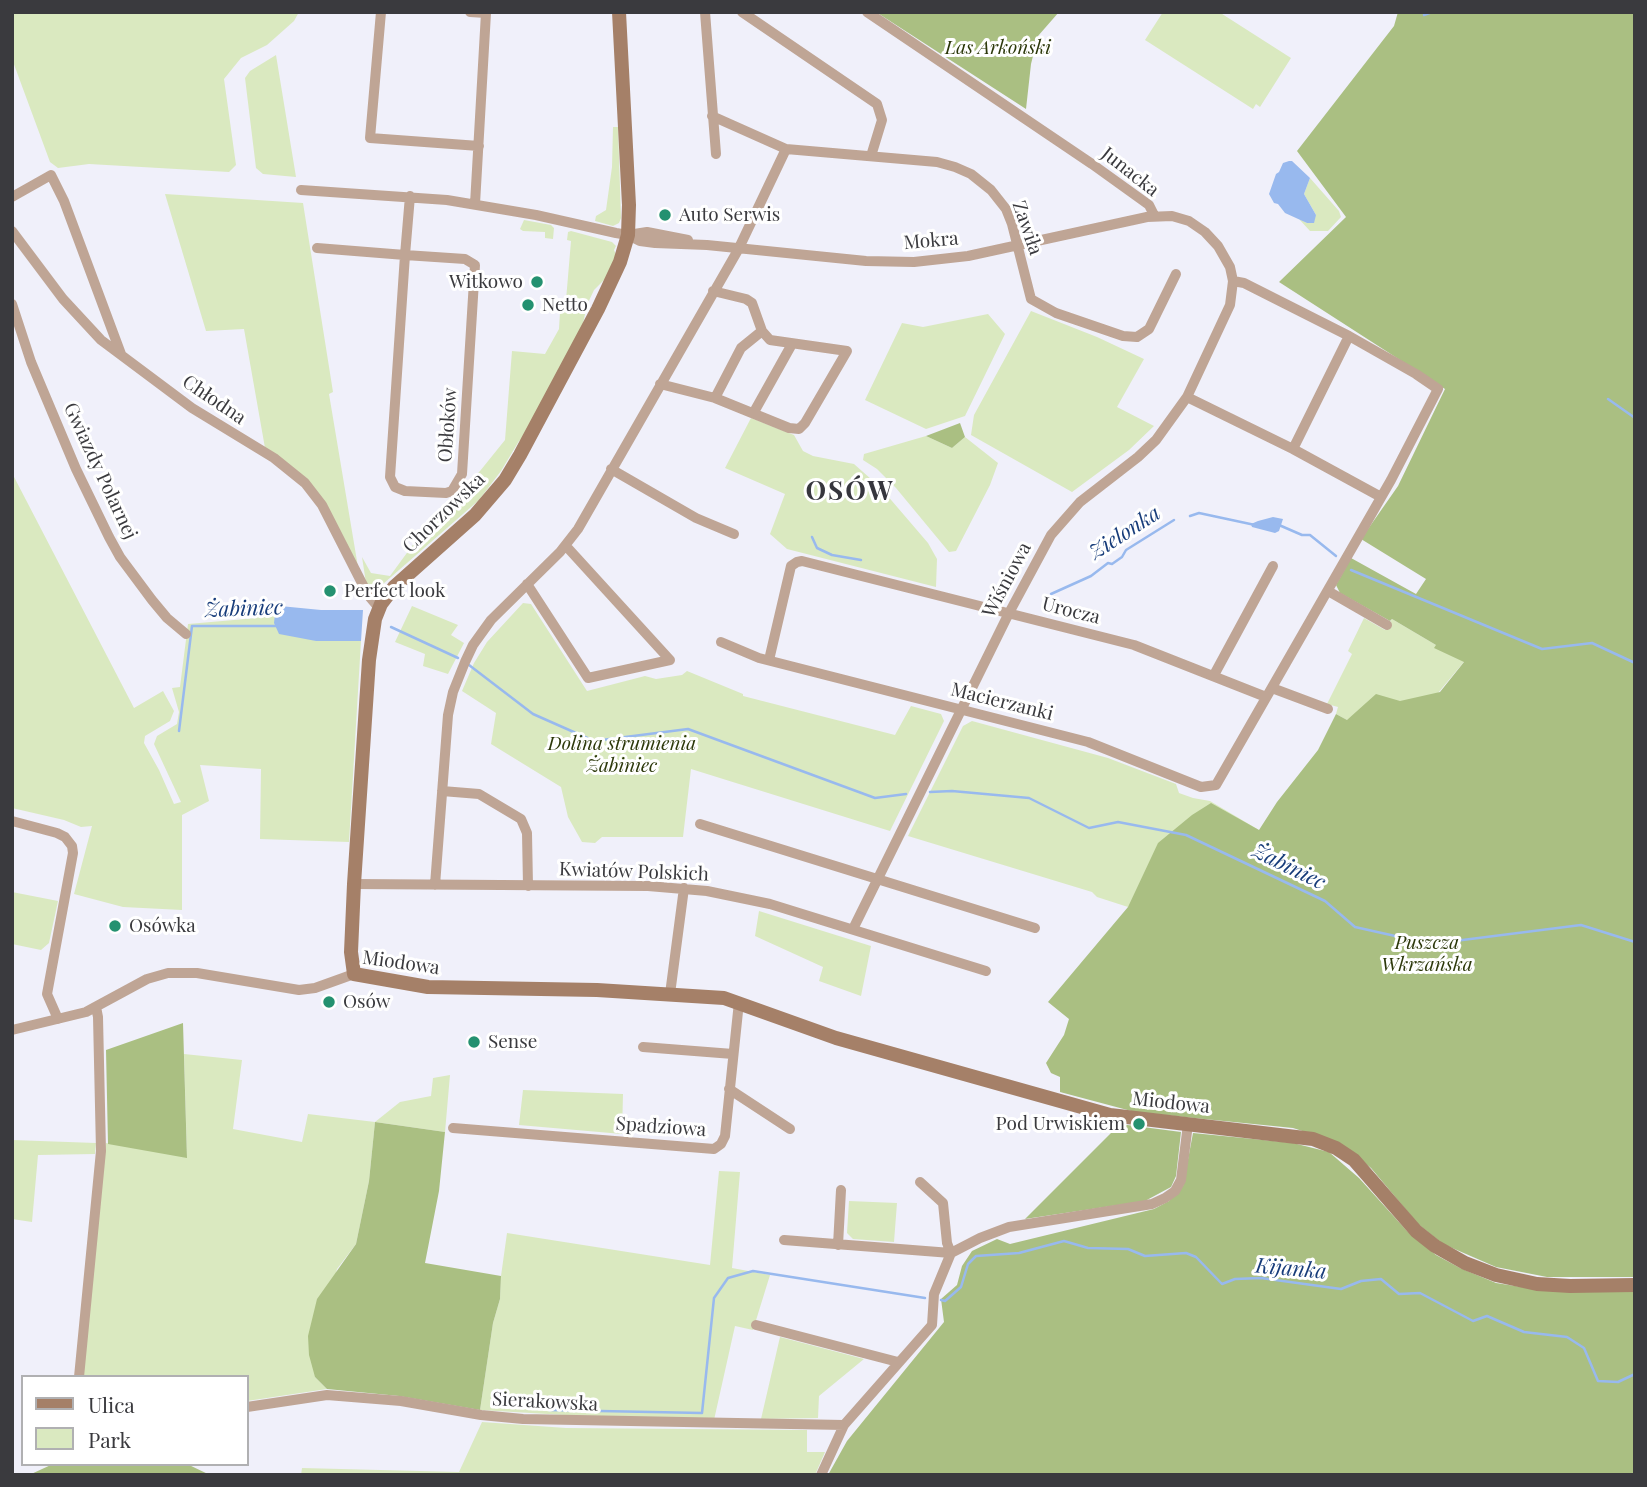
<!DOCTYPE html>
<meta charset="utf-8">
<style>
body{margin:0}
#map{position:relative;width:1647px;height:1487px;overflow:hidden;background:#f0f0fa;font-family:"Playfair Display",serif}
canvas{display:block}
.frame{position:absolute;inset:0;border:14px solid #3a3a3e;pointer-events:none}
.legend{position:absolute;left:21px;top:1375px;width:228px;height:91px;box-sizing:border-box;background:#fff;border:2px solid #b0b0b2;margin:0;padding:9px 12px;list-style:none;font-size:21px;color:#3a3a3e}
.legend li{display:flex;align-items:center;gap:14px;height:35px}
.legend b{width:35px;border:2px solid #b0b0b2}
</style>
<div id="map">
<canvas width="1647" height="1487"></canvas>
<div class="frame"></div>
<ul class="legend">
<li><b style="height:9px;background:#a58068"></b>Ulica</li>
<li><b style="height:19px;background:#dae9c0"></b>Park</li>
</ul>
</div>
<script>
const c = document.querySelector('canvas').getContext('2d');
c.lineJoin = 'round';
function paint(path, color) { c.fillStyle = color; c.fill(path, 'evenodd'); }
const shape = rows => new Path2D(rows.map(r => 'M' + r).join(''));
function trace(path, color, width, dash) { c.strokeStyle = color; c.lineWidth = width; c.lineCap = dash ? 'butt' : 'round'; c.setLineDash(dash || []); c.stroke(path); }
function drawText(font, color, halo, rows, align = 'center') {
  c.font = font + ' "Playfair Display",serif'; c.lineWidth = 6; c.setLineDash([]); c.textBaseline = 'middle'; c.strokeStyle = halo; c.fillStyle = color; for (const [text, x, y, turn = 0] of rows) {
    c.save(); c.translate(x, y); c.rotate((+turn || 0) * Math.PI / 180); c.textAlign = isNaN(turn) ? turn : align; if (halo) c.strokeText(text, 0, 0); c.fillText(text, 0, 0); c.restore();
  }
}
paint(shape([
 [12,12,299,12,294,21,267,45,241,58,224,79,236,165,229,172,89,164,58,168,50,162,12,59],
 [1163,12,1219,12,1291,58,1260,107,1256,104,1253,109,1145,40],
 [276,55,296,177,263,174,256,168,245,78,250,71],
 [613,127,618,127,621,218,619,223,613,226,595,221,596,216,606,210,612,167],
 [1310,178,1339,211,1341,217,1328,231,1310,231,1299,219,1307,223,1316,215,1304,194],
 [165,194,303,203,333,392,329,394,358,567,322,499,265,448,244,329,206,331],
 [524,220,551,225,554,228,553,239,545,238,545,232,523,231,520,229],
 [571,231,612,242,616,246,614,250,617,257,605,279,594,290,587,305,582,328,524,438,519,441,501,471,479,500,375,591,366,583,362,557,371,573,390,576,431,520,480,471,505,440,512,351,545,354,559,329,560,312,565,312,571,241,567,240,568,232],
 [1031,311,1097,337,1144,359,1117,407,1154,426,1129,450,1072,492,971,435,974,415],
 [988,314,1005,334,965,416,926,429,865,400,902,323,923,327],
 [751,418,794,435,803,451,813,456,854,464,880,487,928,543,937,559,936,587,787,549,770,534,785,494,725,468],
 [926,436,952,448,965,437,998,463,990,485,956,551,949,552,896,488,877,469,863,460,864,454],
 [12,473,134,708,163,691,174,711,170,721,145,736,144,743,159,770,174,804,181,802,154,744,157,736,177,724,179,712,172,688,180,687,188,624,257,618,262,604,280,606,275,614,316,641,361,641,349,842,260,839,261,769,200,765,209,801,182,815,182,910,123,907,74,894,92,826,81,827,64,820,12,808],
 [523,603,531,604,587,691,645,676,656,679,682,675,687,671,743,694,743,696,895,735,911,706,941,714,944,721,890,831,691,769,683,837,602,837,595,843,582,842,568,817,561,787,491,744,496,713,462,691,474,663,487,642],
 [412,606,458,625,451,635,464,643,448,674,423,666,425,654,395,642],
 [1364,618,1385,630,1392,619,1436,645,1487,634,1394,746,1336,714,1338,707,1327,704,1352,654,1348,651],
 [972,721,1108,758,1176,784,1179,793,1193,798,1210,801,1259,830,1128,907,1097,897,1092,892,908,836,963,726],
 [12,892,58,901,49,943,41,950,12,944],
 [759,911,871,946,861,996,819,981,823,967,755,936],
 [184,1054,242,1060,233,1129,302,1142,308,1114,375,1122,400,1102,431,1096,433,1078,450,1075,445,1132,375,1122,369,1181,356,1244,337,1269,315,1377,327,1389,247,1401,247,1377,82,1377,106,1143,187,1157],
 [523,1090,623,1094,622,1134,519,1125],
 [12,1140,96,1143,95,1154,38,1155,32,1222,12,1219],
 [719,1171,740,1172,732,1268,770,1275,753,1330,735,1326,714,1420,581,1416,480,1410,493,1323,500,1299,501,1276,507,1233,710,1265],
 [849,1201,897,1203,894,1242,853,1239,847,1233],
 [780,1337,864,1359,819,1396,818,1418,761,1419],
 [482,1422,566,1428,807,1430,807,1452,825,1452,815,1475,301,1475,302,1468,459,1472]
]), '#dae9c0');
paint(shape([
 [876,12,1059,12,1038,36,1031,64,1026,109],
 [1398,12,1635,12,1635,1277,1547,1277,1496,1267,1443,1244,1418,1224,1371,1168,1340,1143,1293,1128,1135,1112,1060,1092,1060,1077,1051,1073,1046,1063,1064,1035,1069,1019,1048,1002,1128,907,1158,843,1192,815,1211,803,1259,830,1277,802,1318,750,1336,714,1347,720,1376,694,1400,701,1440,692,1464,662,1434,648,1436,645,1392,619,1390,621,1340,593,1336,585,1351,558,1416,594,1426,579,1361,539,1398,486,1445,389,1279,282,1346,217,1297,151,1394,26],
 [960,423,965,437,952,448,926,436],
 [183,1023,187,1158,108,1144,106,1050],
 [375,1122,445,1132,439,1191,425,1263,501,1276,500,1299,493,1323,480,1410,399,1396,327,1389,315,1377,309,1355,308,1336,317,1299,356,1244,369,1181],
 [1120,1124,1181,1132,1176,1176,1171,1187,1145,1201,1025,1219],
 [1193,1133,1293,1143,1329,1152,1359,1178,1407,1231,1436,1255,1460,1268,1496,1283,1547,1291,1635,1291,1635,1475,828,1475,847,1441,944,1322,941,1299,957,1285,962,1266,972,1251,997,1239,1010,1244,1154,1209,1169,1201,1183,1186],
 [53,1464,187,1464,210,1475,29,1475]
]), '#aabf82');
paint(shape([
 [1289,161,1292,161,1310,178,1304,194,1316,215,1314,223,1307,223,1285,213,1278,204,1274,203,1269,194,1276,174,1279,172,1283,163],
 [1273,517,1283,519,1279,531,1275,533,1252,527,1251,524,1258,521],
 [280,606,321,610,363,610,361,641,316,641,279,634,274,623,275,614]
]), '#98b9ee');
trace(shape([
 [1424,15,1432,12],
 [1608,399,1635,418],
 [1190,516,1199,513,1255,525],
 [1279,525,1302,535,1310,535,1336,556],
 [812,537,817,548,832,555,861,560],
 [1351,570,1542,649,1592,643,1635,663],
 [1051,594,1091,576,1108,563,1112,564,1122,557,1126,550,1174,520],
 [391,627,458,658],
 [469,665,533,714,594,741,688,729,875,798,906,794],
 [179,731,192,626,279,626],
 [930,792,952,791,1029,798,1089,828,1118,822,1186,835,1325,901,1355,927,1431,944,1581,925,1635,942],
 [941,1300,945,1301,961,1287,968,1264,976,1256,1019,1253,1064,1241,1088,1248,1128,1249,1145,1256,1186,1253,1196,1257,1222,1284,1235,1279,1261,1278,1341,1289,1361,1281,1381,1279,1399,1294,1420,1293,1473,1321,1487,1316,1524,1332,1567,1337,1584,1348,1598,1381,1618,1382,1635,1374],
 [549,1410,702,1413,714,1298,728,1278,753,1271,925,1298]
]), '#98b9ee', 2.5);
trace(shape([
 [381,12,370,138,479,146],
 [470,12,486,13,475,204],
 [705,12,716,154],
 [742,12,877,104,882,120,871,156],
 [867,12,1092,164,1149,205,1154,215],
 [712,116,786,149,937,162,955,167,971,174,991,190,1006,209,1012,224,1031,299,1056,313,1123,336,1137,337,1149,329,1176,274],
 [301,190,447,200,536,215,616,233,628,235,647,232,688,240],
 [12,197,51,175,64,201,121,354],
 [12,231,63,299,101,340,192,408,274,458,305,483,322,505,368,595,379,608],
 [628,235,640,241,655,243,707,245,866,261,914,262,968,256,1147,217,1172,216,1189,221,1205,232,1218,246,1230,267,1233,281,1230,305,1187,397,1156,440,1138,457,1080,502,1051,535,1009,613,853,929],
 [317,248,405,255,465,259,475,265,462,474,452,491,446,493,405,491,395,487,390,477,405,255,410,196],
 [12,304,31,362,76,469,109,537,120,557,152,600,167,618,186,634],
 [660,384,715,398,789,428,799,429,805,423,847,351,770,340,762,331,752,303,746,299,713,291],
 [1187,397,1293,449,1381,497],
 [715,398,741,348,762,331],
 [754,412,792,344],
 [1293,449,1349,336],
 [611,469,696,518,734,534],
 [527,584,588,678,670,660,566,546],
 [1328,591,1387,625],
 [721,642,759,658,1088,742,1201,787,1216,785,1391,480,1438,389,1416,374,1349,336,1244,283,1233,281],
 [769,660,791,566,797,562,802,561,1134,645,1266,697],
 [1214,675,1273,566],
 [1272,688,1328,709],
 [442,791,479,794,521,819,527,833,528,886],
 [12,821,57,833,65,837,72,846,73,853,47,994,58,1019],
 [700,824,1035,928],
 [354,884,648,886,707,891,770,904,986,971],
 [435,885,448,715,453,692,465,662,473,645,491,620,560,552,578,529,738,250,786,149],
 [670,994,684,888],
 [12,1030,86,1012,147,979,168,973,197,973,299,990,315,988,354,974],
 [643,1047,733,1054],
 [729,1089,790,1129],
 [453,1128,714,1149,721,1144,725,1136,739,1002],
 [784,1240,951,1253,947,1243,943,1203,920,1182],
 [838,1245,841,1190],
 [756,1325,898,1362],
 [79,1377,101,1151,98,1017,96,1007],
 [247,1407,327,1395,401,1401,481,1415,523,1419,844,1425],
 [821,1475,844,1425,932,1325,934,1294,951,1253,980,1238,1009,1227,1152,1204,1165,1198,1175,1191,1181,1180,1188,1124]
]), '#bfa595', 10);
trace(shape([
 [619,12,629,205,628,235,620,262,598,309,520,455,505,480,475,515,394,587,381,604,375,619,369,660,354,884,351,952,354,974,428,987,597,990,724,998,836,1038,1110,1115,1313,1139,1336,1148,1354,1160,1416,1231,1435,1246,1465,1263,1496,1275,1537,1284,1570,1286,1635,1285]
]), '#a58068', 14);
for (const [x, y, r, color] of [
 [665,215,7,"#249170"],
 [537,282,7,"#249170"],
 [528,305,7,"#249170"],
 [330,591,7,"#249170"],
 [115,926,7,"#249170"],
 [329,1002,7,"#249170"],
 [474,1042,7,"#249170"],
 [1139,1124,7,"#249170"]
]) { const dot = new Path2D(); dot.arc(x, y, r, 0, 2 * Math.PI); c.fillStyle = color; c.fill(dot); trace(dot, '#fff', 2.5); }
drawText('italic 19px', '#2c380a', '#fff', [
 ["Las Arkoński",998,48],
 ["Dolina strumienia",622,744],
 ["Żabiniec",622,766],
 ["Puszcza",1427,943],
 ["Wkrzańska",1427,965]
]);
drawText('19px', '#3a3a3e', '#fff', [
 ["Junacka",1130,172,38],
 ["Zawiła",1027,228,71],
 ["Mokra",931,241,-5],
 ["Chłodna",214,400,34],
 ["Obłoków",448,425,-86],
 ["Gwiazdy Polarnej",100,471,65],
 ["Chorzowska",444,513,-44],
 ["Wiśniowa",1007,580,-62],
 ["Urocza",1071,611,14],
 ["Macierzanki",1002,702,14],
 ["Kwiatów Polskich",634,872,2],
 ["Miodowa",401,963,8],
 ["Miodowa",1171,1103,6],
 ["Spadziowa",661,1127,4],
 ["Sierakowska",545,1402,3]
]);
drawText('19px', '#3a3a3e', '#fff', [
 ["Auto Serwis",679,215],
 ["Witkowo",523,282,"right"],
 ["Netto",542,305],
 ["Perfect look",344,591],
 ["Osówka",129,926],
 ["Osów",343,1002],
 ["Sense",488,1042],
 ["Pod Urwiskiem",1125,1124,"right"]
], 'left');
drawText('italic 21px', '#173c7a', '#fff', [
 ["Zielonka",1125,533,-33],
 ["Żabiniec",244,609,-2],
 ["Żabiniec",1289,867,26],
 ["Kijanka",1291,1269,5]
]);
c.letterSpacing = '2px';
drawText('bold 26px', '#36363d', '#fff', [
 ["OSÓW",850,492]
]);
c.letterSpacing = '0px';
</script>
